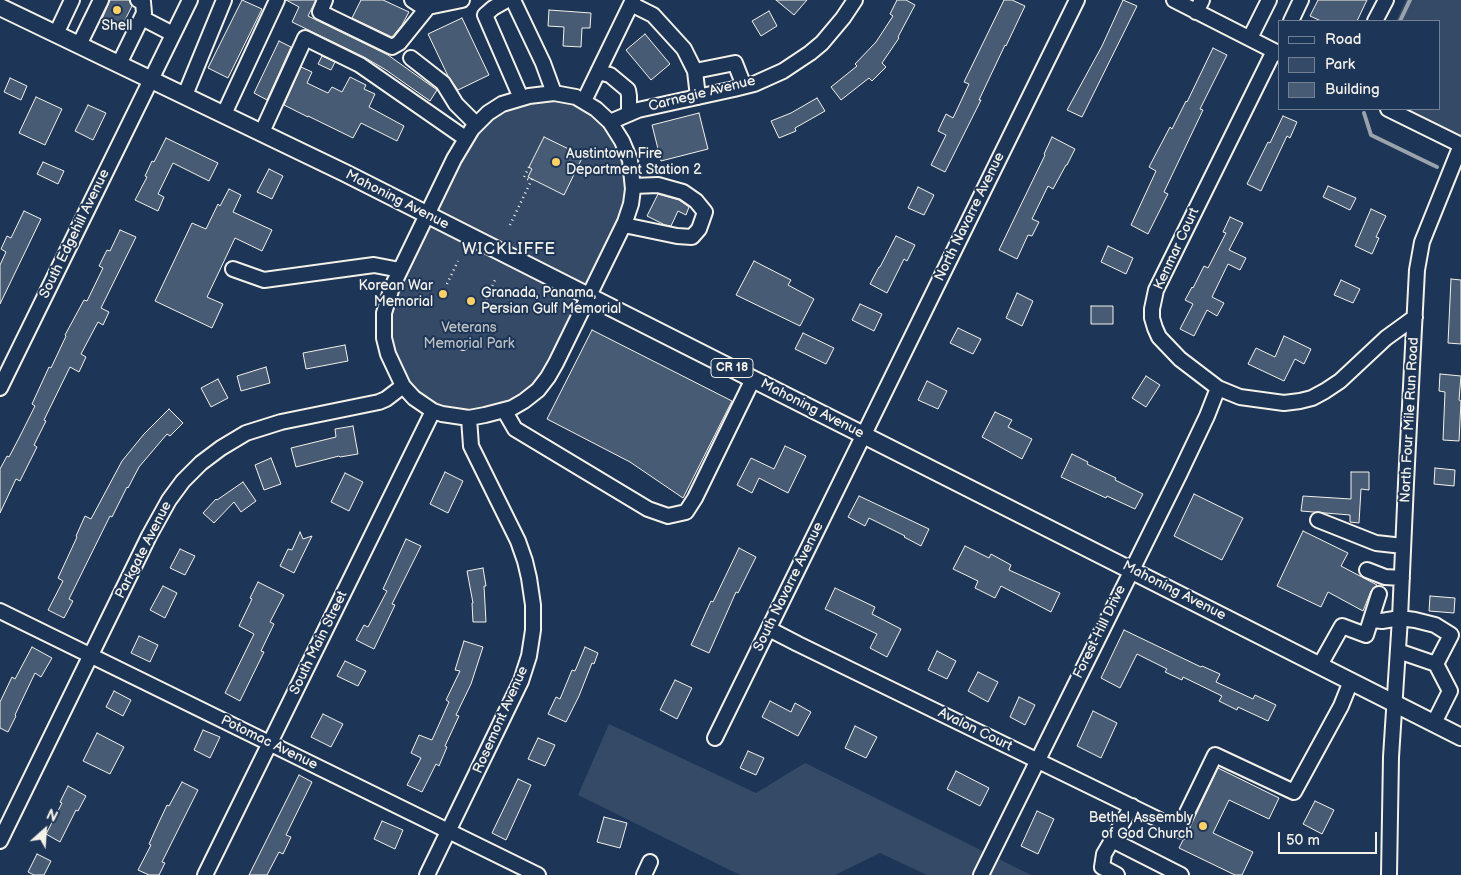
<!DOCTYPE html>
<style>
body{margin:0}
#map{position:relative;width:1461px;height:875px;overflow:hidden;background:#1d3557;font-family:"Balsamiq Sans",sans-serif}
canvas{display:block}
.legend{position:absolute;left:1278px;top:20px;width:162px;height:90px;box-sizing:border-box;background:#1d3557;border:1px solid #738091;margin:0;padding:6px 9px;list-style:none;font-size:15px;color:#f4f1e8}
.legend li{display:flex;align-items:center;gap:10px;height:25px}
.legend b{width:25px;border:1px solid #738091}
.north{position:absolute;left:20px;top:805px;width:50px;height:50px;-webkit-text-stroke:4px #1d3557;paint-order:stroke;rotate:26deg;font-size:14px;font-weight:700;line-height:20px;text-align:center;color:#f4f1e8}
.north::after{content:'';display:block;margin:auto;width:18px;height:22px;background:#f4f1e8;clip-path:polygon(50% 0,100% 100%,50% 72%,0 100%)}
.scale{position:absolute;left:1278px;top:832px;width:99px;height:22px;box-sizing:border-box;border:2px solid #f4f1e8;border-top:0;padding-left:6px;font-size:15px;line-height:18px;white-space:nowrap;color:#f4f1e8;-webkit-text-stroke:4px #1d3557;paint-order:stroke}
</style>
<div id="map">
<canvas width="1461" height="875"></canvas>
<ul class="legend">
<li><b style="height:6px;background:#1d3557"></b>Road</li>
<li><b style="height:14px;background:#354a67"></b>Park</li>
<li><b style="height:14px;background:#485b74"></b>Building</li>
</ul>
<div class="north">N</div>
<div class="scale">50 m</div>
</div>
<script>
const c = document.querySelector('canvas').getContext('2d');
c.lineJoin = 'round';
function paint(path, color) { c.fillStyle = color; c.fill(path, 'evenodd'); }
const shape = rows => new Path2D(rows.map(r => 'M' + r).join(''));
function trace(path, color, width, dash) { c.strokeStyle = color; c.lineWidth = width; c.lineCap = dash ? 'butt' : 'round'; c.setLineDash(dash || []); c.stroke(path); }
function drawText(font, color, halo, rows, align = 'center') {
  c.font = font + ' "Balsamiq Sans",sans-serif'; c.lineWidth = 4; c.setLineDash([]); c.textBaseline = 'middle'; c.strokeStyle = halo; c.fillStyle = color; for (const [text, x, y, turn = 0] of rows) {
    c.save(); c.translate(x, y); c.rotate((+turn || 0) * Math.PI / 180); c.textAlign = isNaN(turn) ? turn : align; if (halo) c.strokeText(text, 0, 0); c.fillText(text, 0, 0); c.restore();
  }
}
paint(shape([
 [1406,0,1461,0,1461,145,1388,109,1440,109,1440,21,1396,21],
 [554,93,610,122,633,189,556,363,512,408,442,414,403,386,384,313,454,159,488,113],
 [609,724,756,793,805,763,1031,875,927,875,880,853,835,875,740,875,578,795]
]), '#354a67');
trace(shape([
 [1400,21,1410,0],
 [1364,113,1371,135,1437,167]
]), '#9aa2ab', 4);
const building = shape([
 [110,0,129,0,132,6,121,28,102,19,110,0],
 [242,0,262,9,228,78,208,68,242,0],
 [286,0,316,0,308,16,388,55,437,90,430,101,386,70,364,57,292,22,299,7,286,0],
 [361,0,383,0,409,12,402,25,392,37,352,18,361,0],
 [776,0,807,0,794,15,776,0],
 [897,0,906,0,915,5,898,37,899,38,882,63,886,67,872,81,869,78,841,100,831,87,857,66,855,64,876,42,893,16,890,14,897,0],
 [1004,0,1012,0,1025,6,1006,46,1005,45,979,100,981,100,945,172,931,165,946,135,938,131,946,114,953,118,969,84,964,82,1004,0],
 [1123,0,1137,6,1082,117,1067,110,1102,46,1123,0],
 [1318,0,1367,0,1357,21,1321,21,1310,16,1318,0],
 [549,10,591,13,590,28,582,28,581,47,563,46,564,27,548,26,549,10],
 [769,11,777,26,761,36,752,21,769,11],
 [462,18,489,75,458,90,448,76,428,34,462,18],
 [645,34,670,64,651,80,626,50,645,34],
 [279,41,291,47,267,100,254,93,279,41],
 [1213,48,1227,55,1200,109,1203,110,1164,192,1168,194,1148,234,1131,225,1156,171,1149,167,1170,127,1172,129,1186,101,1187,102,1213,48],
 [322,56,335,62,331,70,318,64,322,56],
 [301,67,312,72,307,83,328,93,332,87,342,92,350,77,366,85,364,89,375,94,369,107,404,126,397,141,361,123,353,138,308,116,308,117,284,105,301,67],
 [10,78,27,86,21,100,4,92,10,78],
 [36,97,62,109,45,145,19,133,36,97],
 [817,98,825,111,795,128,796,131,779,138,771,121,791,113,817,98],
 [88,105,106,113,93,140,75,131,88,105],
 [699,113,708,149,661,161,652,125,699,113],
 [1283,116,1297,122,1290,138,1287,136,1261,191,1247,184,1268,142,1270,143,1283,116],
 [544,137,583,156,564,195,528,177,532,169,529,167,544,137],
 [1052,137,1075,149,1067,165,1066,165,1053,189,1048,186,1032,219,1039,222,1032,236,1028,235,1017,259,999,250,1045,155,1044,154,1052,137],
 [166,138,218,163,209,181,173,163,158,194,164,197,158,211,135,200,147,177,145,176,152,161,154,162,166,138],
 [43,162,64,171,58,184,37,174,43,162],
 [269,169,283,176,272,199,257,192,269,169],
 [1328,186,1356,198,1350,210,1323,197,1328,186],
 [918,187,934,195,924,215,908,208,918,187],
 [229,189,241,195,233,212,272,230,262,251,235,238,207,297,223,304,212,328,155,301,192,223,206,229,218,204,220,206,229,189],
 [658,194,679,200,689,207,686,215,678,211,671,226,665,225,647,216,658,194],
 [1371,209,1386,216,1376,237,1379,238,1372,254,1355,246,1371,209],
 [24,211,41,219,0,304,0,265,6,252,1,249,7,236,11,238,24,211],
 [1230,217,1243,223,1229,250,1246,258,1240,270,1228,264,1212,297,1224,303,1217,316,1207,310,1194,336,1180,329,1193,304,1185,300,1192,287,1193,288,1204,266,1208,268,1226,233,1223,232,1230,217],
 [120,230,136,237,101,308,109,312,103,325,98,322,81,354,86,357,79,372,70,367,44,420,46,421,34,445,37,447,20,481,16,479,0,513,0,469,7,456,9,457,19,438,35,406,32,404,49,367,51,368,66,336,65,335,84,300,87,301,103,268,99,266,107,250,110,251,120,230],
 [896,236,915,245,907,261,904,259,887,293,870,284,879,267,880,267,896,236],
 [1108,246,1133,258,1126,274,1101,262,1108,246],
 [754,261,791,280,788,285,814,299,800,326,736,295,754,261],
 [1451,279,1461,280,1461,344,1448,343,1451,279],
 [1341,280,1360,289,1353,303,1334,295,1341,280],
 [1017,293,1033,301,1022,326,1006,318,1017,293],
 [860,304,882,314,874,331,852,320,860,304],
 [1091,306,1113,306,1113,324,1091,324,1091,306],
 [958,328,981,339,973,354,950,343,958,328],
 [592,330,732,401,683,498,630,462,547,419,592,330],
 [803,333,834,348,826,364,795,349,803,333],
 [1284,336,1311,349,1304,364,1295,359,1284,381,1248,364,1256,348,1275,357,1284,336],
 '457.5 345a5.5 5.5 0 1 1 11 0a5.5 5.5 0 1 1-11 0Z',
 [345,345,348,361,306,369,303,353,345,345],
 [266,367,270,383,241,391,237,376,266,367],
 [1440,374,1461,376,1459,400,1461,401,1459,441,1443,440,1445,392,1439,391,1440,374],
 [1146,376,1160,385,1146,407,1132,398,1146,376],
 [218,379,228,398,211,407,201,388,218,379],
 [927,381,947,391,938,409,918,400,927,381],
 [169,409,183,423,170,436,167,434,139,467,128,488,127,487,112,517,110,516,69,599,73,601,64,618,48,610,63,581,58,578,77,537,76,536,85,516,91,519,122,461,144,434,169,409],
 [995,412,1012,420,1008,427,1032,439,1022,459,982,437,995,412],
 [353,426,358,454,340,457,339,456,296,467,291,448,336,437,335,429,353,426],
 [785,446,806,456,788,493,759,478,752,493,737,485,751,458,774,469,785,446],
 [1072,454,1088,462,1087,464,1116,478,1115,480,1143,494,1135,509,1107,496,1106,498,1061,477,1072,454],
 [271,458,281,484,264,490,255,465,271,458],
 [1435,468,1455,470,1454,486,1434,484,1435,468],
 [445,472,463,481,448,513,430,504,445,472],
 [1351,472,1369,472,1369,490,1361,489,1359,523,1350,522,1350,515,1301,511,1303,496,1351,499,1351,472],
 [345,473,363,482,349,511,331,502,345,473],
 [243,482,256,501,241,512,234,502,214,523,203,513,216,499,217,500,243,482],
 [1194,494,1243,518,1222,560,1174,536,1194,494],
 [859,496,929,529,921,546,904,537,905,536,869,518,865,526,848,517,859,496],
 [1303,531,1348,553,1341,566,1377,585,1371,591,1363,611,1328,592,1321,607,1277,586,1303,531],
 [300,532,303,539,312,536,294,573,280,566,288,549,292,550,300,532],
 [406,539,421,546,392,604,395,605,374,649,356,640,364,625,368,627,387,591,383,589,406,539],
 [965,546,989,558,991,554,1011,565,1009,570,1060,593,1051,612,1001,586,995,598,975,588,978,581,953,569,965,546],
 [739,548,756,557,738,593,736,592,709,653,691,645,711,601,713,602,739,548],
 [180,549,195,556,185,575,170,568,180,549],
 [483,568,486,586,484,586,486,622,473,622,472,603,473,603,467,571,483,568],
 [258,582,284,595,270,622,274,624,261,651,264,652,240,701,225,693,254,634,239,626,252,599,250,598,258,582],
 [163,586,177,593,165,618,150,610,163,586],
 [835,588,875,607,872,614,901,629,887,657,870,648,877,634,825,609,835,588],
 [1430,596,1455,598,1454,613,1429,611,1430,596],
 [1124,630,1201,667,1202,666,1220,674,1216,682,1253,699,1255,695,1276,705,1268,721,1238,707,1237,710,1219,701,1222,696,1183,677,1182,680,1165,672,1167,669,1137,654,1120,688,1101,678,1124,630],
 [139,636,158,645,150,662,131,653,139,636],
 [464,641,483,647,471,684,456,715,459,716,445,746,447,747,439,766,436,764,422,792,407,785,421,758,411,753,419,735,432,740,449,702,446,700,460,671,455,670,464,641],
 [32,647,52,658,41,677,35,673,15,715,16,716,8,732,0,728,0,702,12,677,15,679,32,647],
 [585,647,598,653,594,664,592,663,579,696,566,722,548,714,556,697,560,699,572,670,575,671,585,647],
 [937,651,956,661,947,679,928,670,937,651],
 [345,661,366,671,358,686,337,676,345,661],
 [978,672,998,682,988,702,968,691,978,672],
 [675,680,692,688,677,719,660,710,675,680],
 [114,691,131,700,123,716,106,707,114,691],
 [1019,697,1035,705,1025,725,1010,717,1019,697],
 [770,701,791,712,795,703,811,712,798,736,762,717,770,701],
 [1093,711,1117,723,1101,758,1077,746,1093,711],
 [323,714,343,724,331,747,311,737,323,714],
 [855,726,877,737,866,758,845,748,855,726],
 [203,730,220,737,210,758,194,750,203,730],
 [97,733,124,747,110,774,83,761,97,733],
 [538,738,555,745,545,766,528,759,538,738],
 [748,751,764,758,756,775,740,768,748,751],
 [1218,768,1279,798,1269,819,1229,800,1213,833,1253,852,1242,875,1235,875,1179,848,1183,840,1190,835,1191,831,1190,827,1218,768],
 [956,771,989,788,980,806,947,789,956,771],
 [299,775,312,782,286,835,291,837,283,854,279,852,267,875,249,875,299,775],
 [518,779,531,785,506,840,492,833,518,779],
 [182,782,198,790,162,862,165,863,159,875,149,875,138,870,151,845,149,844,159,822,167,805,169,806,182,782],
 [68,786,86,796,78,811,76,810,60,842,46,834,62,803,60,802,68,786],
 [1315,801,1334,810,1322,834,1303,824,1315,801],
 [1037,811,1054,819,1038,854,1021,846,1037,811],
 [604,817,627,823,620,848,597,842,604,817],
 [382,821,403,830,395,849,374,839,382,821],
 [37,854,51,861,44,875,34,875,28,872,37,854]
]);
paint(building, '#485b74');
trace(building, '#f4f1e8', 1);
const minor = shape([
 [325,0,320,12,392,47,399,43,428,7],
 [412,0,421,6,428,7,462,0],
 [507,0,493,8,485,15,521,98],
 [513,0,543,63,554,93],
 [1174,0,1280,54],
 [631,4,653,15,684,49,695,71],
 [1196,12,1202,0],
 [142,18,173,34],
 [1291,21,1301,0],
 [1375,21,1386,0],
 [56,34,72,0],
 [1250,38,1269,0],
 [79,45,101,0],
 [1274,51,1156,290,1152,309,1152,318,1155,328,1159,337,1180,359,1218,388,1240,397,1284,403,1300,401,1312,398,1325,391,1340,381,1386,338,1415,317],
 [411,58,443,83,456,104,476,124],
 [119,64,144,13,143,2,138,0],
 [598,72,610,75,628,90,629,96,629,114],
 [554,93,576,97,596,109,610,122,622,141,630,160,633,189,631,204,625,222,556,363,548,377,538,390,524,401,512,408,485,415,469,418,442,414,433,411,414,398,403,386,388,354,384,338,384,313,392,287,454,159,472,129,488,113,502,104,529,96,554,93],
 [185,95,224,0],
 [698,97,695,71,735,63,744,86],
 [584,101,633,0],
 [1388,109,1461,145],
 [224,114,277,0],
 [610,122,638,110,734,89,754,84,783,71,810,53,822,43,843,18,855,0],
 [262,132,305,38,360,65,465,138],
 [624,225,677,236,692,237,699,229,705,212,696,201,683,192,658,185,633,186],
 [233,269,264,280,374,265,400,270],
 [0,388,190,0],
 [504,410,515,429,648,509,668,516,686,512,695,498,753,379],
 [1318,520,1376,543,1403,546],
 [1367,570,1385,577,1402,578],
 [0,611,538,875],
 [1372,620,1382,621,1400,618,1415,620,1435,625,1451,635,1436,664,1398,651],
 [769,629,798,644,1182,831],
 [1320,665,1342,626,1366,635,1379,594],
 [1434,723,1450,691,1436,664],
 [715,738,1077,0],
 [1179,829,1215,755,1294,792,1341,706,1351,681],
 [1112,840,1181,875],
 [0,841,149,536,169,500,183,481,201,463,221,448,246,433,281,422,379,402,386,399,403,386],
 [205,875,433,411],
 [427,875,521,681,529,656,533,630,533,605,529,578,525,561,518,541,471,446,469,418],
 [644,875,650,862],
 [981,875,1179,475,1207,416,1218,388],
 [1117,875,1102,867,1104,854,1132,806],
 [1389,875,1391,757,1400,618,1406,483,1417,270,1422,242,1461,145]
]);
const major = shape([
 [0,7,345,173,1461,737]
]);
trace(minor, '#f4f1e8', 18);
trace(major, '#f4f1e8', 20);
trace(shape([
 [529,167,524,177,531,181],
 [510,225,532,179],
 [447,284,458,261],
 [484,304,495,280]
]), '#f4f1e8', 2.5, [1, 4]);
trace(minor, '#1d3557', 14);
trace(major, '#1d3557', 16);
for (const [x, y, r, color] of [
 [117,10,5,"#ffd166"],
 [556,162,5,"#ffd166"],
 [443,294,5,"#ffd166"],
 [471,301,5,"#ffd166"],
 [1203,826,5,"#ffd166"]
]) { const dot = new Path2D(); dot.arc(x, y, r, 0, 2 * Math.PI); c.fillStyle = color; c.fill(dot); trace(dot, '#1d3557', 2); }
for (const [x, y, w] of [
 [732,368,42]
]) { const box = new Path2D(); box.roundRect(x - w / 2, y - 9.5, w, 19, 4); c.fillStyle = '#1d3557'; c.fill(box); trace(box, '#f4f1e8', 1); }
drawText('bold 12px', '#f4f1e8', null, [
 ["CR 18",732,368]
]);
drawText('14px', '#f4f1e8', '#1d3557', [
 ["Shell",117,26,"center"],
 ["Austintown Fire",566,154],
 ["Department Station 2",566,170],
 ["Korean War",433,286,"right"],
 ["Memorial",433,302,"right"],
 ["Granada, Panama,",481,293],
 ["Persian Gulf Memorial",481,309],
 ["Bethel Assembly",1193,818,"right"],
 ["of God Church",1193,834,"right"]
], 'left');
drawText('14px', '#f4f1e8', '#1d3557', [
 ["Carnegie Avenue",702,94,-14],
 ["Mahoning Avenue",397,200,27],
 ["North Navarre Avenue",970,217,-64],
 ["South Edgehill Avenue",75,234,-64],
 ["Kenmar Court",1177,249,-65],
 ["Mahoning Avenue",812,409,27],
 ["North Four Mile Run Road",1410,420,-87],
 ["Parkgate Avenue",144,550,-63],
 ["South Navarre Avenue",789,587,-64],
 ["Mahoning Avenue",1174,591,27],
 ["Forest-Hill Drive",1100,632,-64],
 ["South Main Street",319,643,-64],
 ["Rosemont Avenue",501,720,-66],
 ["Avalon Court",975,730,26],
 ["Potomac Avenue",269,743,26]
]);
drawText('14px', '#bbbfc1', '#1d3557', [
 ["Veterans",469,328],
 ["Memorial Park",469,344]
]);
c.letterSpacing = '1px';
drawText('16px', '#f4f1e8', '#1d3557', [
 ["WICKLIFFE",509,250]
]);
c.letterSpacing = '0px';
</script>
